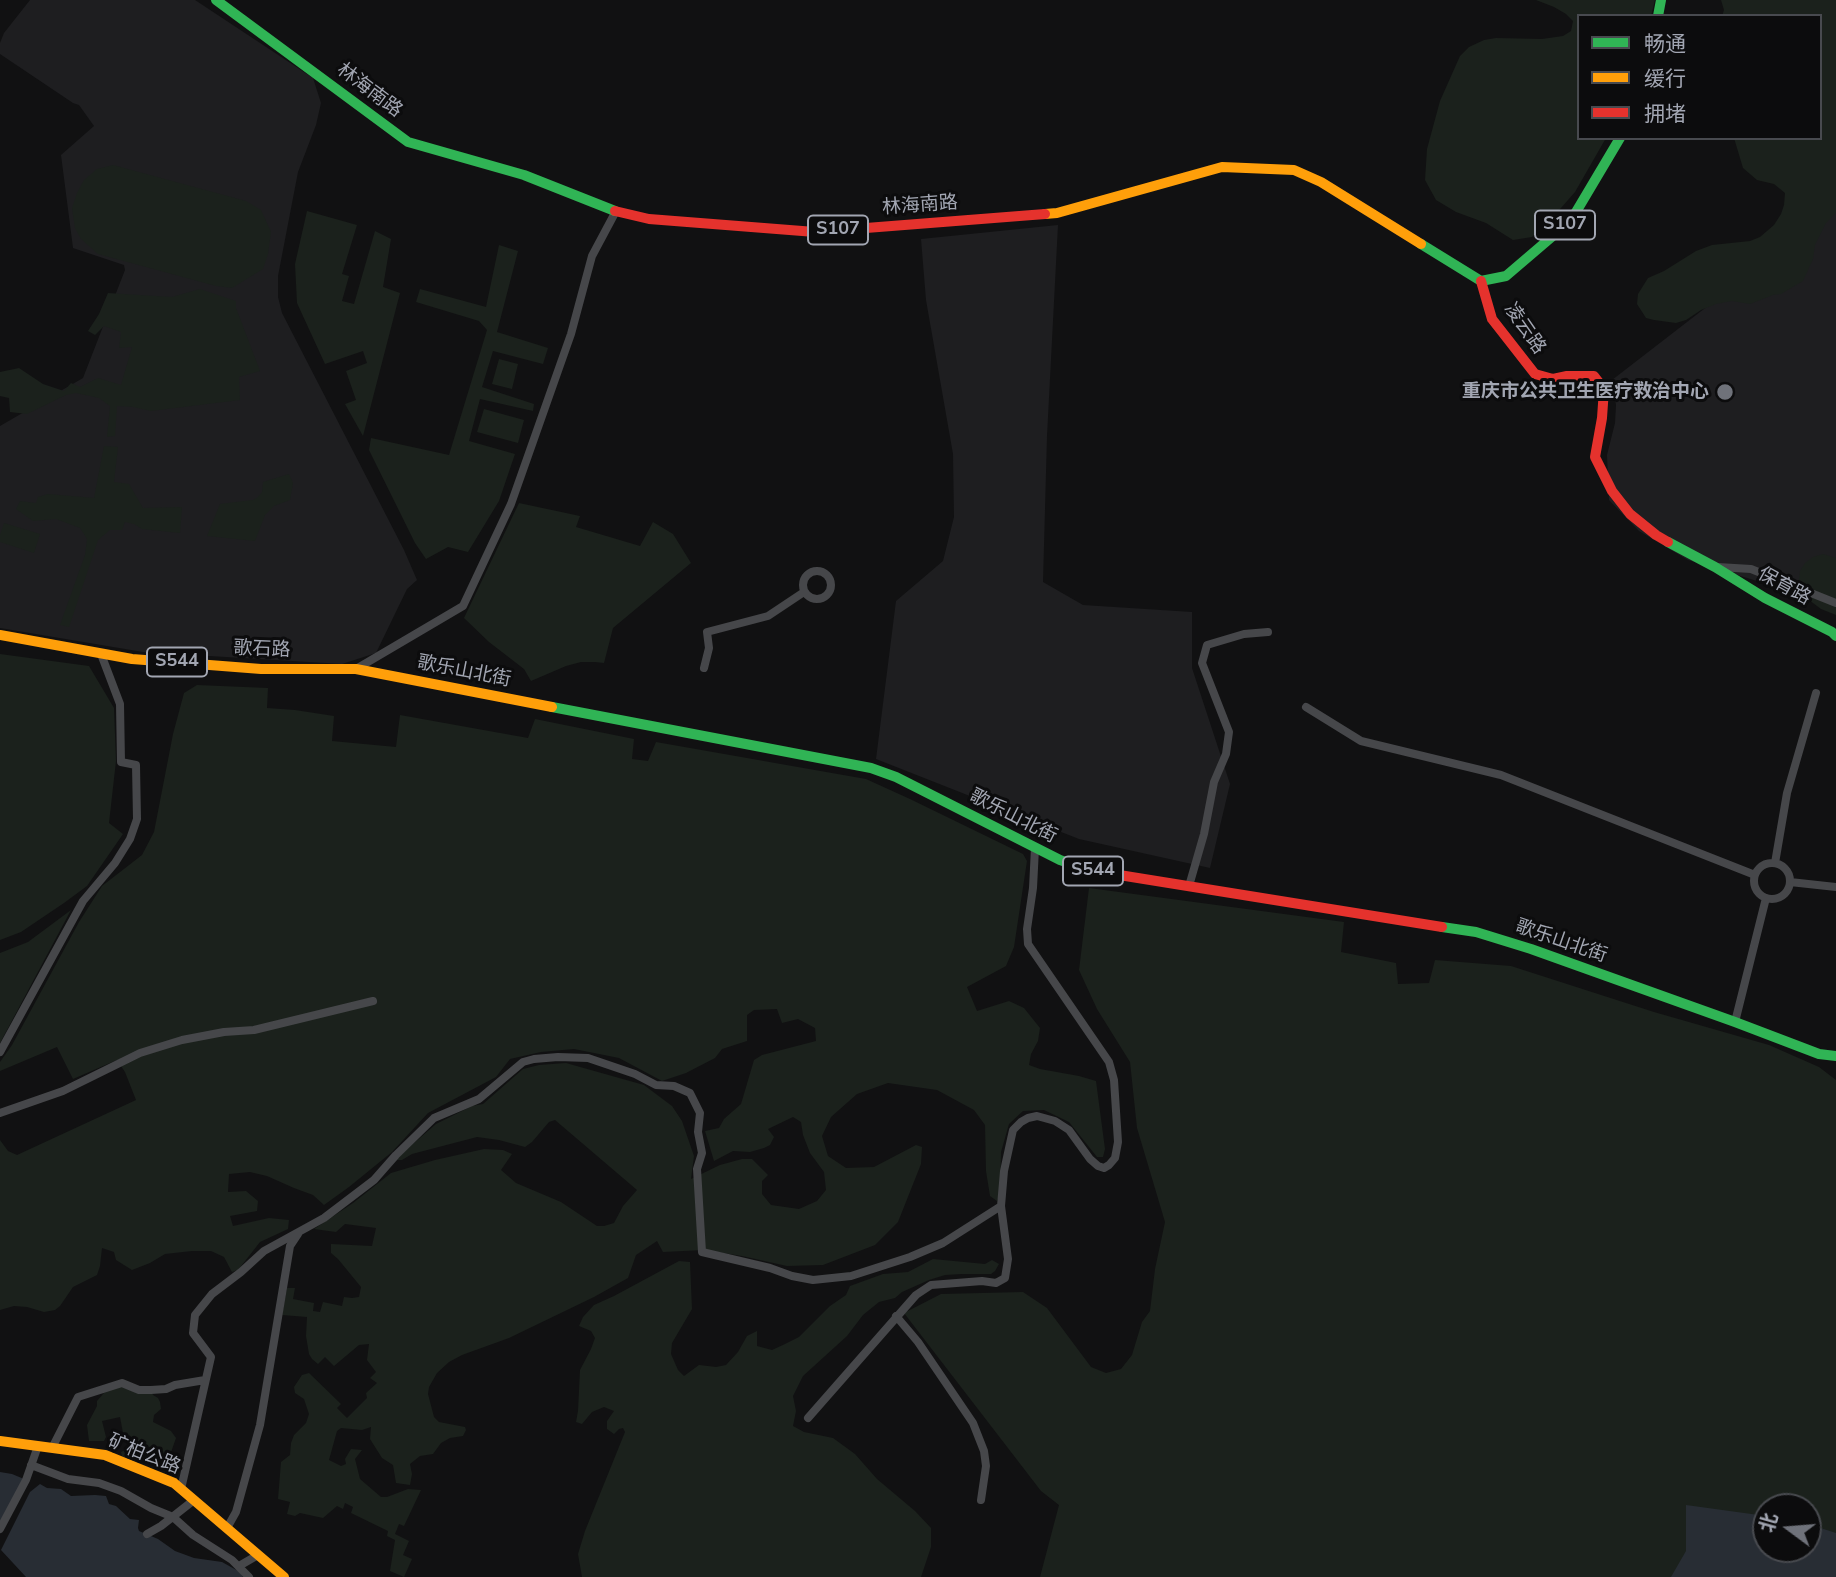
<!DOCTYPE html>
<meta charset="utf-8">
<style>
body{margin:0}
#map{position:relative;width:1836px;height:1577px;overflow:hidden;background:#111112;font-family:"Nunito Sans","Noto Sans SC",sans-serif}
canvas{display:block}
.legend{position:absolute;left:1577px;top:14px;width:245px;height:126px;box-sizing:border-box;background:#0c0c0d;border:2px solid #484a4f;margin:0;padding:9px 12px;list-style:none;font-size:21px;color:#a2a6b2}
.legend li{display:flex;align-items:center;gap:14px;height:35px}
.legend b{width:35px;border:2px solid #484a4f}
.north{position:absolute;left:1752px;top:1493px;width:70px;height:70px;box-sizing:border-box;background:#0c0c0d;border:2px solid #484a4f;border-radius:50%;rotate:286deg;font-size:19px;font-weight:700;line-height:28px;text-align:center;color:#a2a6b2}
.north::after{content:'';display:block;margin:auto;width:24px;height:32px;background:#6f727a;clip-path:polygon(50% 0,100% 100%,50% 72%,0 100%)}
</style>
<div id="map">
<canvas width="1836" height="1577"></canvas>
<ul class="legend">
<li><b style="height:9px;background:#30b455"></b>畅通</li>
<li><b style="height:9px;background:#ff9f0a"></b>缓行</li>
<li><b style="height:9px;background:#e5322d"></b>拥堵</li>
</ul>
<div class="north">北</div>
</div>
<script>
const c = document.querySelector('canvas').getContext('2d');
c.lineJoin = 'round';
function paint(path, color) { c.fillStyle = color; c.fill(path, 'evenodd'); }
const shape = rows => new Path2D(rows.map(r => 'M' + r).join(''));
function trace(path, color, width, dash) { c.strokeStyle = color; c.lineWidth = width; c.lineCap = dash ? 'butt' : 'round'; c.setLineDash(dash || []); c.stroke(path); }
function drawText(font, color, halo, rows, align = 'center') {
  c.font = font + ' "Nunito Sans","Noto Sans SC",sans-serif'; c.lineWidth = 6; c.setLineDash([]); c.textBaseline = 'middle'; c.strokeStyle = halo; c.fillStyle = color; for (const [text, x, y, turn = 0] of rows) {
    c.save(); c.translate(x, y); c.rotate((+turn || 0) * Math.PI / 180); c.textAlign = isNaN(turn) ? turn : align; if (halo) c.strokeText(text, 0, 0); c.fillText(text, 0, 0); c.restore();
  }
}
paint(shape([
 [30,0,195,0,313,78,321,103,316,125,298,172,278,276,278,297,282,313,404,550,417,580,407,589,376,653,342,664,143,652,0,628,0,426,83,378,125,270,124,265,73,248,61,155,94,126,79,105,73,103,0,54,0,43,4,33],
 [1836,187,1836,605,1688,560,1639,531,1609,500,1607,455,1615,423,1616,405,1612,380,1731,288],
 [1058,225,1047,436,1043,582,1083,605,1192,612,1192,668,1230,784,1210,868,1079,839,876,759,896,601,943,561,954,517,953,454,926,300,921,239]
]), '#1e1e20');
paint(shape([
 [1536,0,1655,0,1651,16,1579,16,1579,138,1606,138,1575,192,1561,208,1532,237,1513,240,1486,223,1456,212,1436,200,1425,180,1427,149,1440,101,1460,56,1469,47,1484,40,1496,38,1542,39,1563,36,1571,31,1573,21,1566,14,1554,7],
 [1721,0,1836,0,1836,213,1826,223,1815,245,1813,259,1803,281,1781,294,1773,295,1750,304,1732,301,1716,304,1701,310,1686,320,1676,323,1654,320,1646,318,1637,304,1638,294,1648,278,1664,271,1696,251,1712,245,1750,241,1760,237,1774,225,1781,214,1784,205,1785,193,1774,184,1757,180,1743,168,1734,138,1820,138,1820,16,1722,16,1724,10],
 [113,165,246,201,261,210,271,232,268,254,263,269,232,288,216,286,98,254,81,239,75,228,72,208,77,193,84,180,97,169],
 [307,211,357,225,342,274,349,276,342,301,354,304,375,231,391,239,383,287,400,293,363,436,345,404,356,400,346,371,367,363,363,351,325,364,297,303,295,264],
 [499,245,518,251,497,332,548,348,543,364,493,351,482,387,534,404,533,411,480,399,469,441,515,454,499,501,468,552,448,547,426,559,415,543,369,450,371,438,449,455,487,330,479,321,416,302,420,289,486,307],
 [200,289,236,301,236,308,260,371,239,377,240,400,151,411,133,407,117,406,115,436,107,437,110,406,99,398,76,393,66,395,27,414,10,412,9,398,0,396,0,372,19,368,43,384,64,391,71,383,80,387,98,378,121,385,132,347,119,348,121,332,104,326,95,335,88,331,99,314,108,293,172,297],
 [499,359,518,364,512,389,492,384],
 [484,409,524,420,518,443,477,432],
 [104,446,118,447,114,482,129,484,143,508,182,507,180,533,142,529,134,524,125,522,122,530,110,530,98,540,69,627,60,625,85,555,87,539,80,528,56,519,33,521,16,509,20,501,36,503,38,497,48,494,94,498],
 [289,474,293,483,290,500,274,506,265,515,255,541,207,536,220,504,253,500,258,497,262,492,263,482],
 [519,503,580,516,576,527,640,546,653,522,673,534,691,563,613,628,604,663,595,662,581,662,566,666,531,681,524,669,489,642,464,618],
 [4,523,40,534,34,553,0,542,0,535],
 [1823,554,1836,558,1836,615,1821,609,1809,600,1801,590,1799,580,1800,571,1805,563,1813,557],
 [0,654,89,666,114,708,116,761,109,823,123,834,87,886,64,903,21,932,0,940],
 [197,685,268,688,267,708,295,710,334,716,332,741,396,747,400,715,528,738,535,719,634,739,632,759,648,761,656,742,866,779,910,799,1023,854,1027,861,1014,947,1006,966,967,987,977,1011,1009,1001,1024,1008,1040,1028,1038,1041,1031,1054,1029,1065,1040,1069,1079,1076,1096,1081,1105,1149,1103,1157,1097,1157,1069,1122,1044,1110,1023,1111,1009,1124,1001,1152,1000,1194,997,1201,990,1196,986,1171,985,1125,974,1110,937,1090,888,1083,857,1094,831,1117,822,1136,828,1156,846,1168,874,1167,916,1145,922,1147,921,1164,898,1222,875,1245,823,1265,787,1266,742,1256,704,1250,663,1252,657,1241,636,1255,628,1278,594,1297,509,1338,462,1355,449,1362,437,1373,429,1387,428,1394,434,1417,439,1422,465,1427,466,1430,463,1436,450,1438,441,1443,433,1454,420,1456,410,1464,412,1474,410,1485,396,1483,393,1465,382,1458,370,1439,371,1427,362,1430,341,1428,337,1431,329,1460,341,1466,346,1464,345,1459,351,1449,362,1450,355,1459,360,1479,381,1497,387,1497,408,1489,421,1490,404,1526,399,1524,395,1534,409,1541,403,1555,412,1559,404,1577,390,1571,395,1540,387,1536,388,1531,351,1513,353,1507,345,1503,343,1509,337,1506,323,1518,300,1513,295,1516,287,1514,290,1502,278,1499,281,1462,290,1455,291,1443,294,1435,306,1423,309,1414,304,1399,295,1393,294,1387,302,1375,309,1373,341,1404,337,1408,347,1418,367,1398,366,1393,377,1383,370,1378,376,1372,367,1360,369,1344,359,1345,334,1366,325,1357,318,1364,312,1359,309,1354,306,1336,307,1317,282,1315,287,1288,295,1288,293,1299,314,1303,313,1311,320,1312,323,1302,342,1306,344,1297,352,1298,359,1297,361,1287,338,1259,331,1253,331,1244,372,1246,376,1228,345,1224,336,1232,314,1229,353,1203,391,1173,435,1160,484,1149,503,1150,512,1154,501,1170,516,1183,561,1202,597,1226,604,1226,614,1223,623,1206,637,1190,555,1120,549,1122,532,1142,525,1147,499,1140,477,1137,412,1154,402,1160,397,1160,400,1155,436,1124,472,1106,483,1104,523,1069,539,1065,566,1063,644,1085,672,1106,682,1121,694,1156,691,1179,720,1165,742,1159,752,1159,768,1175,762,1181,762,1194,771,1205,799,1209,817,1201,826,1190,824,1172,810,1153,803,1135,801,1122,793,1117,768,1129,774,1137,770,1145,764,1148,750,1152,733,1151,714,1161,705,1131,719,1128,724,1119,741,1104,754,1060,762,1055,816,1041,815,1028,798,1019,782,1023,777,1009,754,1010,747,1015,747,1041,722,1049,715,1058,686,1073,662,1081,619,1058,574,1049,541,1052,510,1059,496,1077,428,1113,392,1152,349,1187,324,1205,313,1195,294,1188,267,1176,250,1172,229,1174,228,1192,246,1191,258,1201,257,1211,230,1216,233,1226,269,1218,289,1220,288,1229,260,1242,238,1270,232,1272,224,1257,211,1251,192,1251,165,1254,150,1263,132,1270,116,1260,114,1252,102,1248,100,1266,97,1275,73,1287,60,1306,55,1310,44,1312,27,1307,14,1306,0,1310,0,1140,8,1151,17,1155,136,1100,125,1072,117,1060,73,1079,57,1047,0,1071,0,1062,12,1045,79,922,102,886,142,855,154,832,173,734,184,693],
 [1089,888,1344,922,1341,952,1396,963,1398,984,1429,983,1435,960,1511,966,1654,1012,1769,1045,1819,1067,1836,1080,1836,1577,1040,1577,1059,1505,1041,1491,904,1313,941,1294,1023,1292,1047,1308,1091,1367,1106,1373,1121,1369,1132,1355,1142,1322,1150,1311,1155,1269,1165,1222,1137,1128,1130,1062,1097,1009,1079,970],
 [1766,1507,1808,1507,1808,1549,1766,1549],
 [71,910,0,1043,0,953,28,942],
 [933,1259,985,1264,992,1260,999,1264,995,1271,991,1274,962,1274,945,1275,929,1280,902,1292,895,1298,879,1302,863,1315,847,1336,803,1376,793,1396,796,1411,793,1426,804,1432,833,1438,855,1454,877,1479,915,1511,931,1528,931,1547,921,1577,582,1577,578,1554,585,1531,625,1432,623,1428,619,1429,614,1434,607,1429,607,1421,614,1411,604,1407,592,1412,582,1424,576,1422,578,1411,580,1370,591,1349,595,1338,591,1331,579,1326,583,1317,594,1305,614,1296,679,1261,690,1262,692,1309,672,1343,671,1354,678,1370,684,1376,699,1365,716,1367,726,1365,738,1352,747,1336,757,1331,757,1346,772,1350,785,1344,799,1337,830,1306,846,1295,850,1286,883,1274,908,1272],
 [115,1385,151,1390,153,1395,158,1398,160,1402,161,1409,154,1415,153,1422,171,1431,176,1438,170,1455,166,1458,157,1452,156,1449,143,1445,140,1445,131,1456,126,1458,122,1456,121,1452,132,1447,133,1443,133,1438,129,1435,123,1433,120,1417,102,1421,106,1437,104,1441,89,1441,87,1425,97,1406,97,1401,109,1387]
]), '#1b211c');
paint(shape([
 [0,1472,12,1474,24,1479,0,1526],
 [40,1484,47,1488,61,1489,71,1496,95,1495,106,1496,109,1504,116,1506,130,1519,139,1520,138,1528,139,1531,158,1539,175,1551,194,1558,222,1562,240,1572,243,1577,26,1577,1,1550,30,1492],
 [1686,1505,1766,1516,1766,1549,1808,1549,1808,1524,1836,1533,1836,1577,1671,1577,1686,1551]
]), '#282d34');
trace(shape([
 [1718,567,1751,569,1836,603],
 '803 585a14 14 0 1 1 28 0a14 14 0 1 1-28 0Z',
 [704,668,709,648,707,632,768,616,804,592],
 [356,669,463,606,511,504,571,334,592,256,616,211],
 [1306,707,1361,741,1501,775,1755,875],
 '1754 881a18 18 0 1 1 36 0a18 18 0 1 1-36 0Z',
 [1775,863,1787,793,1816,693],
 [1790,882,1836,887],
 [1189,886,1204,834,1214,782,1226,754,1229,732,1202,663,1207,645,1244,634,1268,632],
 [1735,1022,1766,898],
 [0,1052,83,901,115,863,130,839,137,819,136,765,121,762,120,704,101,654],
 [0,1113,63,1091,140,1053,182,1040,224,1032,254,1030,373,1001],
 [896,1316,918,1342,973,1423,984,1451,986,1466,981,1500],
 [808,1418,916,1295,931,1285,982,1281,996,1283,1005,1278,1008,1259,1001,1206],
 [52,1448,78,1397,122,1383,139,1390,151,1390,166,1389,175,1385,205,1380],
 [31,1465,68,1479,99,1483,121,1491,151,1508,173,1517,193,1535,232,1560,249,1577],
 [181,1489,211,1357,193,1333,195,1315,212,1294,241,1272,264,1251,324,1218,374,1180,396,1155,434,1118,479,1099,523,1062,534,1059,558,1057,588,1058,635,1074,656,1085,674,1086,690,1093,700,1113,698,1132,702,1153,697,1169,702,1252,770,1268,792,1276,813,1280,851,1276,910,1257,943,1243,1001,1206,1004,1171,1011,1139,1013,1130,1021,1122,1028,1118,1037,1116,1055,1121,1069,1130,1090,1159,1098,1166,1104,1168,1109,1165,1115,1158,1118,1142,1114,1080,1109,1062,1028,944,1027,929,1033,888,1035,848],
 [227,1528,236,1512,260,1425,290,1246,298,1234],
 [0,1529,26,1480,38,1446],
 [147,1534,161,1526,194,1500],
 [239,1566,258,1555]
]), '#46474a', 8);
trace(shape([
 [216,0,408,142,524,175,615,211],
 [1658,16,1661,0],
 [1421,244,1481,281,1506,276,1561,229,1576,212,1620,138],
 [1668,542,1715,567,1765,598,1832,632,1836,636],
 [552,707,871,768,896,777,1060,860,1092,871,1113,874],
 [1442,927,1476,932,1531,949,1735,1022,1819,1054,1836,1056]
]), '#30b455', 10);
trace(shape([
 [1045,214,1057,213,1222,167,1294,170,1321,182,1421,244],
 [0,635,132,659,261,669,356,669,552,707],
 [0,1441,105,1455,174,1483,284,1577]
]), '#ff9f0a', 10);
trace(shape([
 [615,211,649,219,815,232,1045,214],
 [1481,281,1492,319,1535,374,1553,379,1567,376,1594,376,1604,389,1602,418,1595,457,1612,491,1630,514,1656,535,1668,542],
 [1113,874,1442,927]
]), '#e5322d', 10);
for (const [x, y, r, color] of [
 [1725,392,9,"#6f727a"]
]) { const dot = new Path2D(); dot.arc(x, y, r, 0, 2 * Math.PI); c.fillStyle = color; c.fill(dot); trace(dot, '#0c0c0d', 2.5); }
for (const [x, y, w] of [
 [1565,225,60],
 [838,230,60],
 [177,662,60],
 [1093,871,60]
]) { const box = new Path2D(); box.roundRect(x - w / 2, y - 14.5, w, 29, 5); c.fillStyle = '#0c0c0d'; c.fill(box); trace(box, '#a2a6b2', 2); }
drawText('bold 18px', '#a2a6b2', null, [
 ["S107",1565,225],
 ["S107",838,230],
 ["S544",177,662],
 ["S544",1093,871]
]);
drawText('19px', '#a2a6b2', '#0c0c0d', [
 ["林海南路",369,91,37],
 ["林海南路",920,206,-4],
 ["凌云路",1524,329,55],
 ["保育路",1784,587,29],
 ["歌石路",262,650,2],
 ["歌乐山北街",464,672,11],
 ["歌乐山北街",1013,817,27],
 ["歌乐山北街",1561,942,19],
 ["矿柏公路",144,1455,22]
]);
drawText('bold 19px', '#a2a6b2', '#0c0c0d', [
 ["重庆市公共卫生医疗救治中心",1709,392]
], 'right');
</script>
